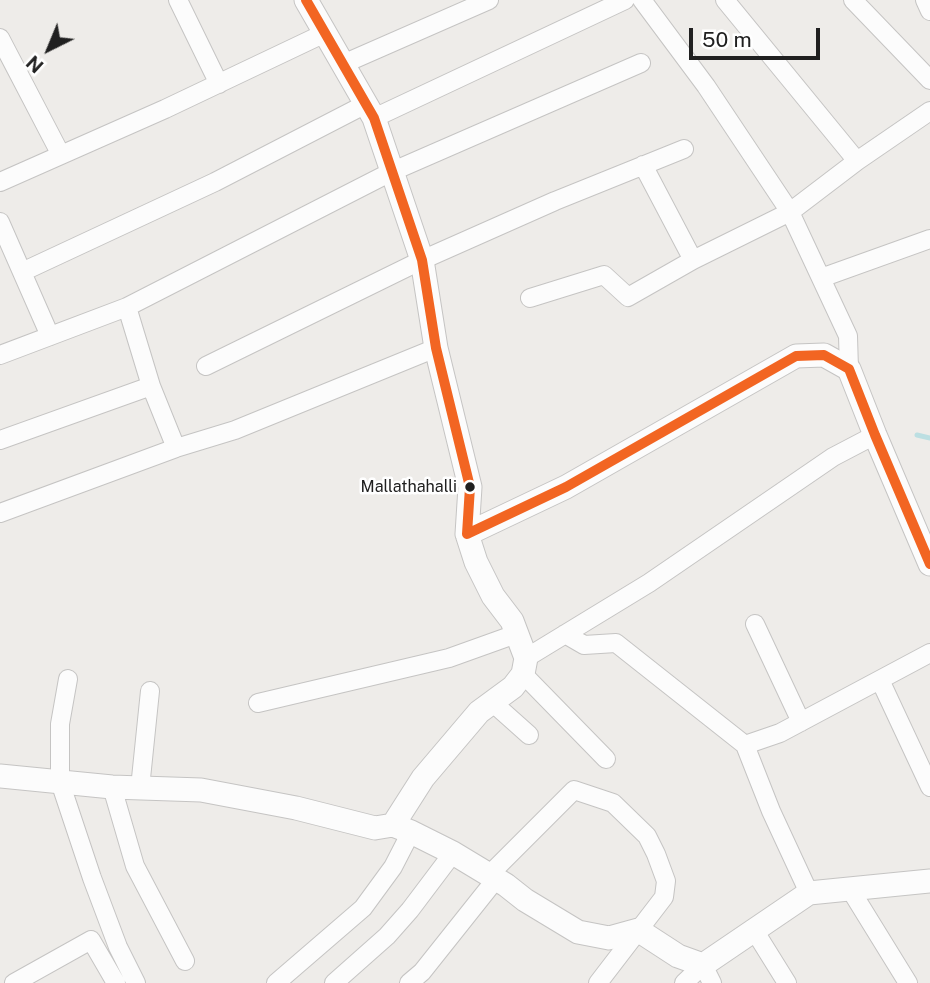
<!DOCTYPE html>
<style>
body{margin:0}
#map{position:relative;width:930px;height:983px;overflow:hidden;background:#eeece9;font-family:"Public Sans",sans-serif}
canvas{display:block}
.north{position:absolute;left:14px;top:14px;width:70px;height:70px;-webkit-text-stroke:5px #fff;paint-order:stroke;rotate:223deg;font-size:19px;font-weight:700;line-height:28px;text-align:center;color:#202020}
.north::after{content:'';display:block;margin:auto;width:24px;height:32px;background:#202020;clip-path:polygon(50% 0,100% 100%,50% 72%,0 100%)}
.scale{position:absolute;left:689px;top:28px;width:131px;height:32px;box-sizing:border-box;border:4px solid #202020;border-top:0;padding-left:9px;font-size:21px;line-height:24px;white-space:nowrap;color:#202020;-webkit-text-stroke:5px #fff;paint-order:stroke}
</style>
<div id="map">
<canvas width="930" height="983"></canvas>
<div class="north">N</div>
<div class="scale">50 m</div>
</div>
<script>
const c = document.querySelector('canvas').getContext('2d');
c.lineJoin = 'round';
const shape = rows => new Path2D(rows.map(r => 'M' + r).join(''));
function trace(path, color, width, dash) { c.strokeStyle = color; c.lineWidth = width; c.lineCap = dash ? 'butt' : 'round'; c.setLineDash(dash || []); c.stroke(path); }
function drawText(font, color, halo, rows, align = 'center') {
  c.font = font + ' "Public Sans",sans-serif'; c.lineWidth = 5; c.setLineDash([]); c.textBaseline = 'middle'; c.strokeStyle = halo; c.fillStyle = color; for (const [text, x, y, turn = 0] of rows) {
    c.save(); c.translate(x, y); c.rotate((+turn || 0) * Math.PI / 180); c.textAlign = isNaN(turn) ? turn : align; if (halo) c.strokeText(text, 0, 0); c.fillText(text, 0, 0); c.restore();
  }
}
trace(shape([
 [917,435,930,438]
]), '#bcdfe2', 5);
const minor = shape([
 [178,0,219,84],
 [725,0,857,161],
 [853,0,930,80],
 [925,0,930,11],
 [0,38,61,155],
 [343,64,489,0],
 [374,118,625,0],
 [643,165,693,260],
 [0,182,165,109,325,33],
 [0,222,50,336],
 [22,272,215,182,366,104],
 [821,278,930,239],
 [530,298,604,275,628,297,693,260,790,212,706,86,642,0],
 [127,307,391,172,641,63],
 [0,355,127,307,151,386,176,448],
 [206,366,422,260,555,201,684,149],
 [849,369,848,336,790,212,857,161,930,111],
 [0,440,151,386],
 [0,513,176,448,235,430,436,348],
 [755,624,801,722],
 [565,634,584,645,616,643,745,745],
 [526,658,649,583,833,457,875,435],
 [523,674,606,759],
 [68,679,60,724,60,782,92,878,118,947,136,983],
 [880,680,930,787],
 [492,702,529,735],
 [258,703,449,658,516,634],
 [112,787,135,866,185,961],
 [140,788,150,691],
 [489,875,574,790,613,803,647,836,656,854,666,881,664,897,598,983],
 [850,889,908,983],
 [809,893,771,811,745,745,780,733,930,653],
 [754,930,787,983],
 [14,983,91,940,116,983],
 [276,983,363,908,393,867,411,832],
 [334,983,387,936,410,910,453,853],
 [409,983,422,972,496,879],
 [684,983,703,965,712,983]
]);
const tertiary = shape([
 [306,0,374,118,422,260,436,348,470,487,467,534,566,487,796,356,824,355,849,369,875,435,930,564],
 [0,776,112,787,201,790,296,808,375,828,393,825,411,832,453,853,506,885,525,900,578,932,609,938,638,930,678,956,703,965,809,893,930,881],
 [393,825,423,778,479,712,513,687,523,674,526,658,512,621,493,596,476,562,467,534]
]);
trace(minor, '#c5c4c3', 20);
trace(tertiary, '#c5c4c3', 25);
trace(minor, '#fcfcfc', 18);
trace(tertiary, '#fcfcfc', 23);
trace(shape([
 [306,0,374,118,422,260,436,348,470,487,467,534,566,487,796,356,824,355,849,369,875,435,930,564]
]), '#f26522', 10);
for (const [x, y, r, color] of [
 [470,487,6,"#202020"]
]) { const dot = new Path2D(); dot.arc(x, y, r, 0, 2 * Math.PI); c.fillStyle = color; c.fill(dot); trace(dot, '#fff', 2.5); }
drawText('16px', '#202020', '#fff', [
 ["Mallathahalli",457,487]
], 'right');
</script>
